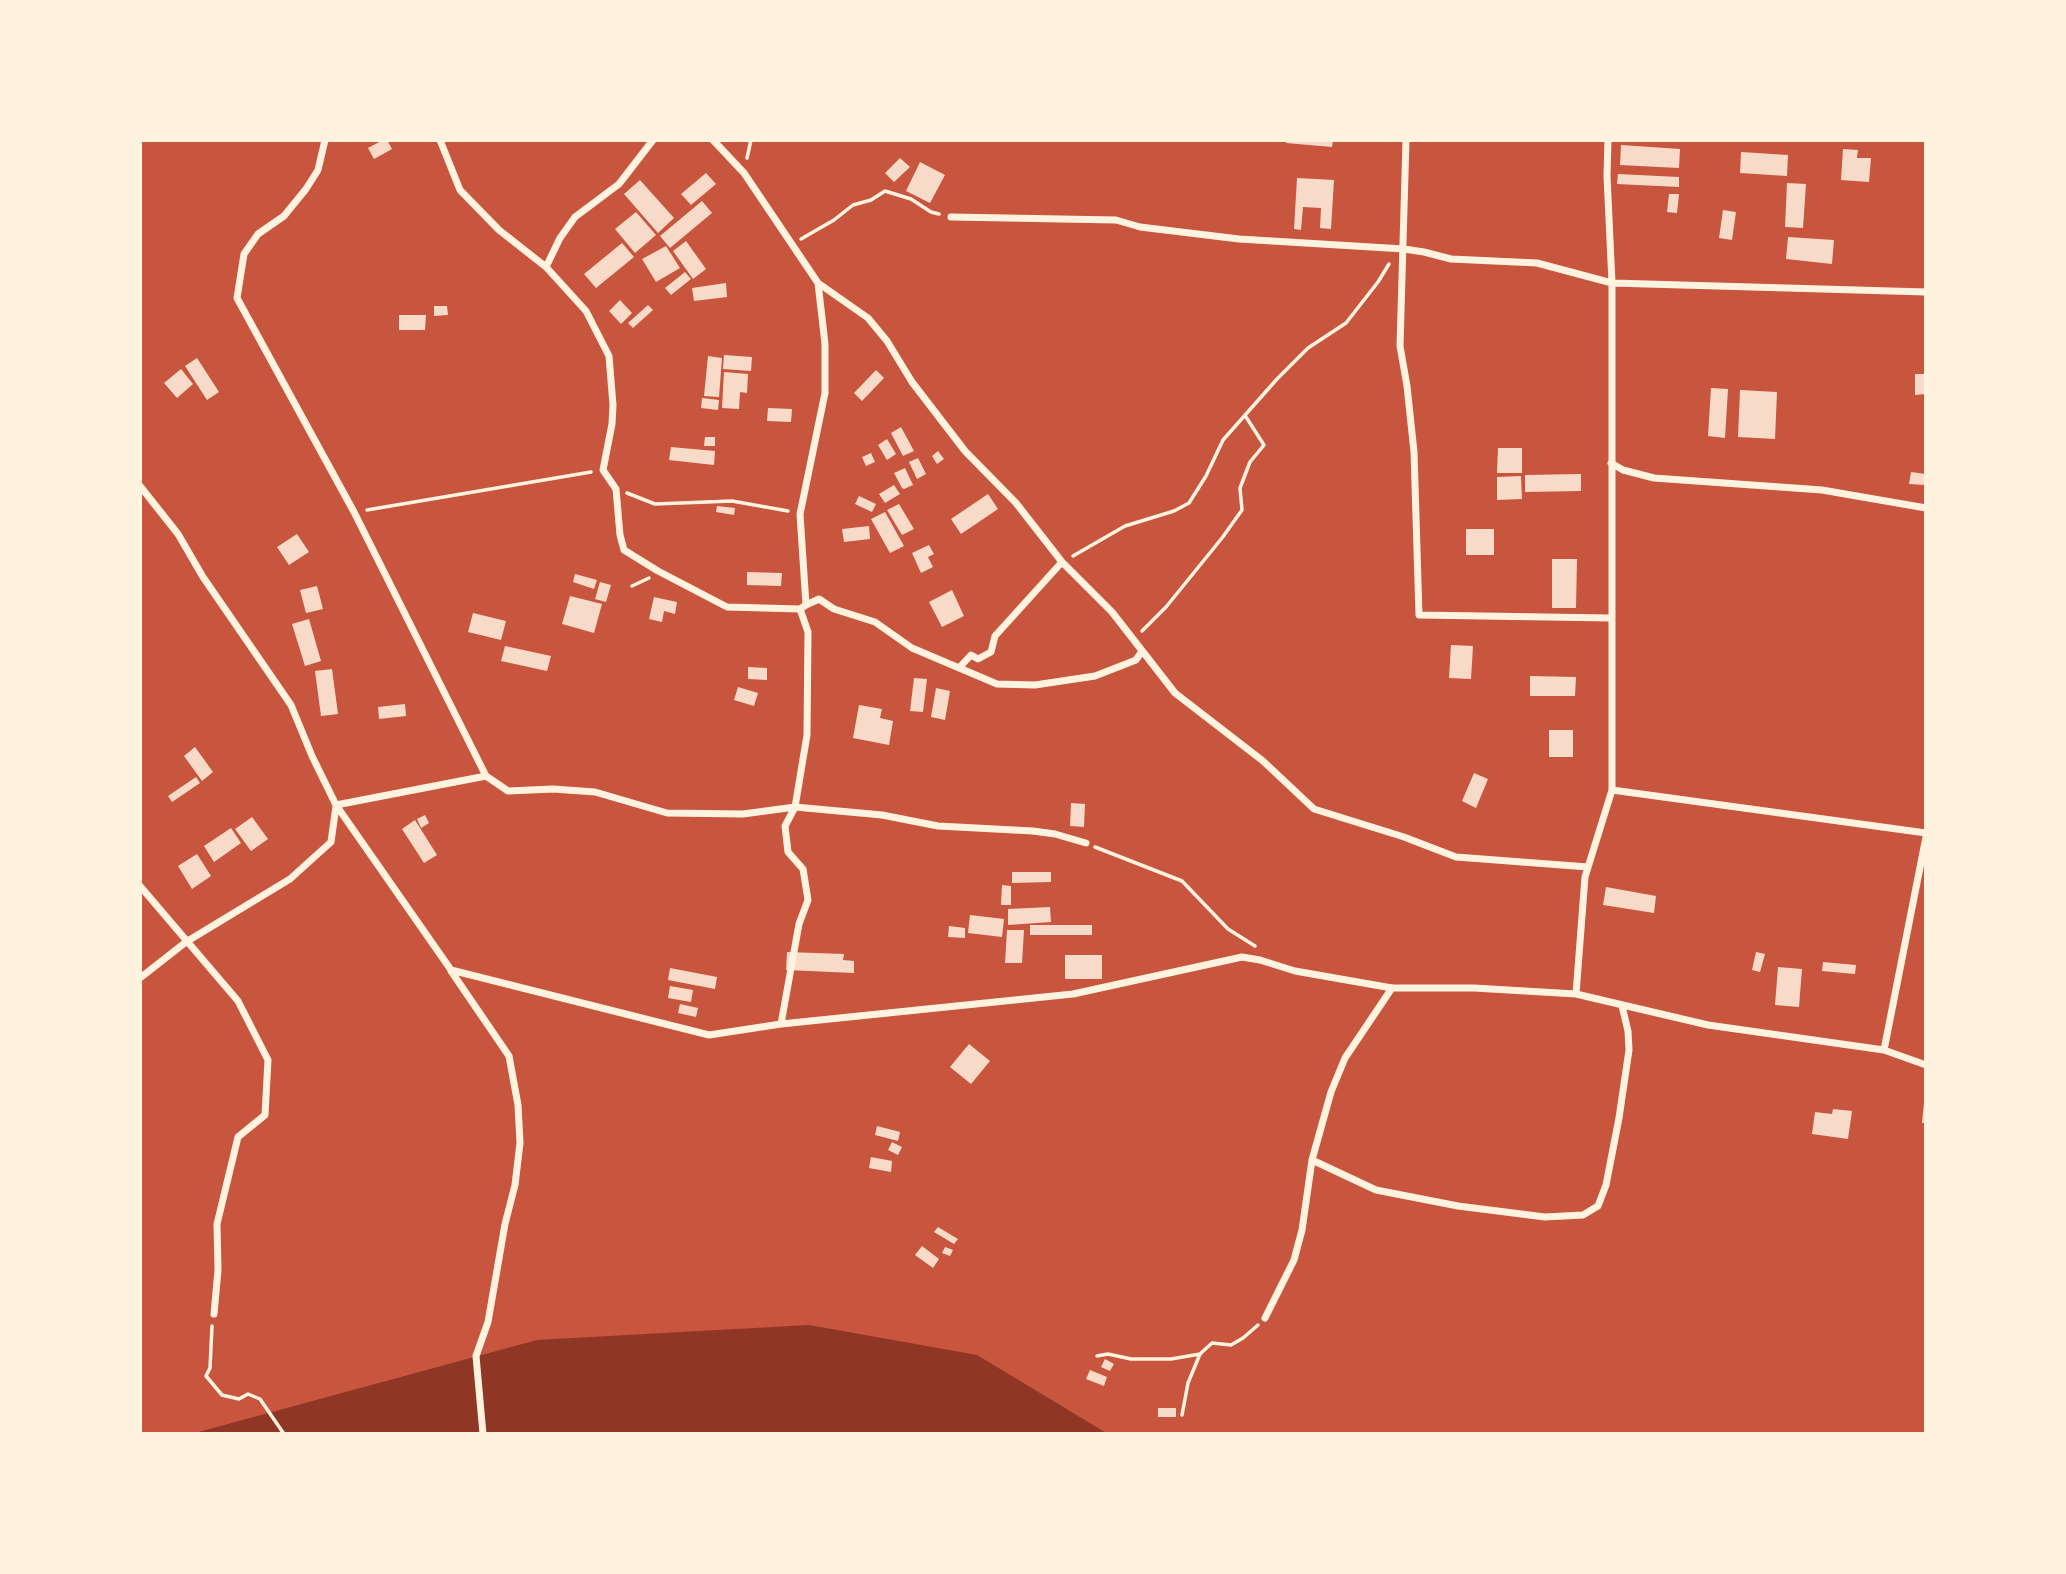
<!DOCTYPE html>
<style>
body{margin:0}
#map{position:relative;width:2066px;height:1574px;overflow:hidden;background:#c8553d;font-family:Arial,sans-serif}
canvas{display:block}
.frame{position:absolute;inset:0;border:142px solid #fff3e0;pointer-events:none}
</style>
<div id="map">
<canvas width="2066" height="1574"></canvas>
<div class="frame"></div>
</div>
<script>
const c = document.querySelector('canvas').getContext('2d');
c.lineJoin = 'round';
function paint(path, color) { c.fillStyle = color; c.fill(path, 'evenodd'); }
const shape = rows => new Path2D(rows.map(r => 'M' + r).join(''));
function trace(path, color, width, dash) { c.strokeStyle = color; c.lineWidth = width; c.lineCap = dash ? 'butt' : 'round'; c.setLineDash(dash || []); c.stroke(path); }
paint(shape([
 [809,1325,977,1355,1108,1434,191,1434,537,1340]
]), '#8f3625');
paint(shape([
 [383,140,387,140,392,149,374,159,368,148],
 [1286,140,1333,140,1332,147,1286,143],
 [1621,145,1680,149,1679,168,1620,165],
 [1843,149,1858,150,1857,158,1871,158,1869,182,1841,180],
 [1741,152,1788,155,1787,176,1740,173],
 [900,158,910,167,894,182,885,173],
 [920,162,945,175,930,203,906,191],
 [706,173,716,184,691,205,681,194],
 [1618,174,1679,177,1679,187,1617,184],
 [1297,178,1334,180,1331,229,1320,228,1321,208,1303,207,1301,230,1294,229],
 [640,180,674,218,658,233,624,194],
 [1787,183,1806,184,1803,228,1785,227],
 [1669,194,1679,194,1677,213,1667,212],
 [702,201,712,213,670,248,660,236],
 [1723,210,1736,212,1732,240,1719,238],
 [636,212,656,235,635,253,615,229],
 [1788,237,1834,240,1832,264,1786,259],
 [686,241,706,269,693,279,673,251],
 [622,243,634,257,596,288,584,274],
 [666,246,680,268,656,282,642,259],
 [685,272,691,279,671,295,665,288],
 [726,283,727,297,694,301,692,288],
 [620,300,632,313,621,324,609,311],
 [648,305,653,310,633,328,628,323],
 [434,306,447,306,448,315,434,316],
 [399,315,426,315,425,330,399,330],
 [724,355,752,357,751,371,723,369],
 [708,356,722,358,719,397,704,396],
 [197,358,219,392,207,400,185,366],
 [181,369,193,384,177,398,164,383],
 [876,370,884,378,862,401,854,393],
 [724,372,748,374,747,393,740,392,739,409,722,408],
 [1915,374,1926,374,1926,394,1915,395],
 [1711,388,1728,389,1725,438,1708,436],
 [1740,390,1777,392,1775,439,1738,437],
 [702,398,719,400,718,410,701,408],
 [768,408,792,409,791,422,767,421],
 [901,427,914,451,903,456,891,433],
 [705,437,715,437,715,446,704,446],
 [887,439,896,454,887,460,878,445],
 [671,447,715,451,714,465,669,460],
 [1498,448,1522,448,1522,473,1497,473],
 [938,451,944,459,937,464,932,456],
 [871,453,875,462,866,466,862,457],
 [918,458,926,474,917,479,909,462],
 [905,468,913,485,904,489,902,488,894,473],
 [1911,472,1926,474,1926,485,1909,484],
 [1581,474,1581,491,1525,492,1525,475],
 [1521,476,1522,499,1497,500,1497,477],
 [894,485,900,494,885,503,879,494],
 [988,494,998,509,961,534,951,519],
 [859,496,876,504,872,512,855,504],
 [899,504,914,529,902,535,887,510],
 [717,506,735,508,734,515,716,512],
 [885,512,904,546,890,553,871,519],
 [869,526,870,539,844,542,842,529],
 [1466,529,1494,529,1494,555,1466,555],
 [297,534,309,552,289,565,277,547],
 [929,545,934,554,928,557,933,567,921,573,912,553],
 [1552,559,1577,559,1576,608,1552,608],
 [747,572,782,573,781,586,747,585],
 [575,574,597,580,594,589,573,582],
 [600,582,611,585,606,602,595,599],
 [317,586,323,609,306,613,300,590],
 [952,590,964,616,942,627,929,602],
 [570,596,602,604,594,633,562,624],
 [654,597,677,602,675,614,664,611,662,622,649,619],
 [473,613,506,621,501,640,468,632],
 [309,619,321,661,305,666,292,624],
 [1451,645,1473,646,1471,679,1449,678],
 [505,646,551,656,547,671,501,661],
 [748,667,767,668,767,680,748,679],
 [332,669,338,714,321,716,315,671],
 [1530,676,1576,677,1575,696,1530,696],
 [914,678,927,679,923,712,910,711],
 [738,687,758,693,754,706,734,700],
 [936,688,950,691,945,720,931,717],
 [405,704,406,716,379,719,378,707],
 [859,705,882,709,880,718,893,721,889,745,853,738],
 [1549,730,1573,730,1573,757,1549,757],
 [195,747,213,772,202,781,184,756],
 [1474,773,1488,779,1476,808,1462,801],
 [196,777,200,783,172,802,168,796],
 [1071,803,1085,804,1084,827,1070,826],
 [425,815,429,823,421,828,417,819],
 [252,817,268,839,251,851,235,829],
 [415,820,437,855,424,863,402,829],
 [231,828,241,843,214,862,204,846],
 [197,854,211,876,192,889,178,866],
 [1012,872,1051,872,1051,882,1012,883],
 [1002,885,1011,886,1011,905,1001,905],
 [1606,887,1656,896,1654,913,1603,905],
 [1050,907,1051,922,1008,925,1008,909],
 [970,915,1004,919,1002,937,968,933],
 [1030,925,1092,925,1092,935,1030,935],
 [949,926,965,928,965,938,948,937],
 [1007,930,1024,930,1022,963,1005,963],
 [787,952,844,954,843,960,854,961,854,973,786,970],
 [1756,952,1765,954,1760,972,1752,970],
 [1065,955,1102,955,1102,979,1065,979],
 [1823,962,1856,965,1855,974,1822,971],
 [1778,967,1802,969,1799,1007,1775,1005],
 [670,968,717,977,715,989,668,980],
 [670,986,693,990,691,1002,668,998],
 [680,1004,698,1008,696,1017,678,1013],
 [969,1044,990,1061,971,1084,950,1067],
 [1924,1103,1926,1103,1926,1123,1922,1123],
 [1833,1109,1852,1111,1848,1139,1812,1134,1815,1112,1832,1114],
 [877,1126,900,1132,898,1141,875,1135],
 [892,1142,902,1147,898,1155,888,1150],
 [871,1157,892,1161,891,1172,869,1168],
 [938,1227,958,1239,954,1244,934,1232],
 [922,1246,939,1259,933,1268,915,1255],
 [945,1247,953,1250,950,1256,942,1253],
 [1105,1359,1114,1364,1110,1371,1101,1367],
 [1090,1370,1107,1377,1104,1386,1086,1379],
 [1158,1408,1176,1408,1176,1417,1158,1417]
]), '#f7dbc8');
trace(shape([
 [747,158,751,140],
 [801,239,834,220,853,205,871,200,885,191,911,199,931,212,939,214],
 [627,493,655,504,732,501,788,511],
 [367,510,591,472],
 [1073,556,1125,526,1174,511,1189,503,1206,476,1223,440,1277,379,1308,348,1346,323,1378,282,1389,264],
 [632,586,649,578],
 [1142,631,1166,607,1222,538,1242,510,1240,488,1250,462,1264,445,1246,417],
 [1095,847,1182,881,1228,929,1255,946],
 [212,1326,210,1368,206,1376,222,1395,239,1399,248,1394,260,1399,284,1434],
 [1097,1356,1108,1354,1131,1359,1171,1359,1200,1354,1212,1343,1231,1345,1243,1338,1258,1325],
 [1182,1415,1188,1383,1200,1354]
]), '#fff3e0', 3.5);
trace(shape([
 [325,140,318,170,306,189,284,216,258,234,244,254,237,298,354,512,486,776,508,791,553,789,595,792,667,813,743,814,795,807,882,815,938,826,1033,831,1055,834,1086,843],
 [440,140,460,190,499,230,546,267,586,311,609,356,613,405,612,424,603,470,616,489,620,535,624,550,658,571,727,607,800,609],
 [713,140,744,173,818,283,825,344,825,393,800,514,806,605,800,609,808,632,807,735,795,807,785,826,788,852,803,869,808,900,799,924,781,1024],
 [1406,140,1400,346,1407,386,1414,452,1419,615,1610,618],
 [951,217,1116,220,1140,227,1239,239,1404,249,1424,252,1451,259,1537,263,1612,283,1926,292],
 [546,267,560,238,575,217,619,184,653,140],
 [818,283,868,318,887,341,912,382,965,451,1016,503,1062,562,1112,612,1175,693,1263,761,1314,809,1404,837,1456,857,1588,867],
 [1611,463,1623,470,1654,478,1822,490,1926,508],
 [140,486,178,534,203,577,291,705,312,756,336,805,451,970,709,1035,781,1024,1073,994,1242,957,1260,960,1295,971,1392,988,1474,988,1576,994,1708,1025,1884,1050,1926,1065],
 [806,605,819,599,834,609,875,622,912,648,997,684,1035,685,1095,676,1136,660,1142,651],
 [959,668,971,655,978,659,991,652,995,636,1062,562],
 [1612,790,1926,833],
 [336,805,486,776],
 [140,886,238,1001,268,1060,265,1115,238,1137,217,1224,218,1270,214,1314],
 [451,971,509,1056,518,1105,520,1143,515,1185,505,1224,488,1322,476,1356,483,1434],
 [140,978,186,942,290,879,331,842,336,806],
 [1576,994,1585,877,1612,790,1612,283,1607,176,1608,140],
 [1884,1050,1926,837],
 [1312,1160,1376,1190,1458,1206,1545,1217,1583,1215,1598,1206,1606,1185,1619,1118,1629,1050,1628,1031,1622,1006],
 [1265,1318,1294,1260,1302,1230,1312,1160,1331,1092,1345,1058,1392,988]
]), '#fff3e0', 7);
</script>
